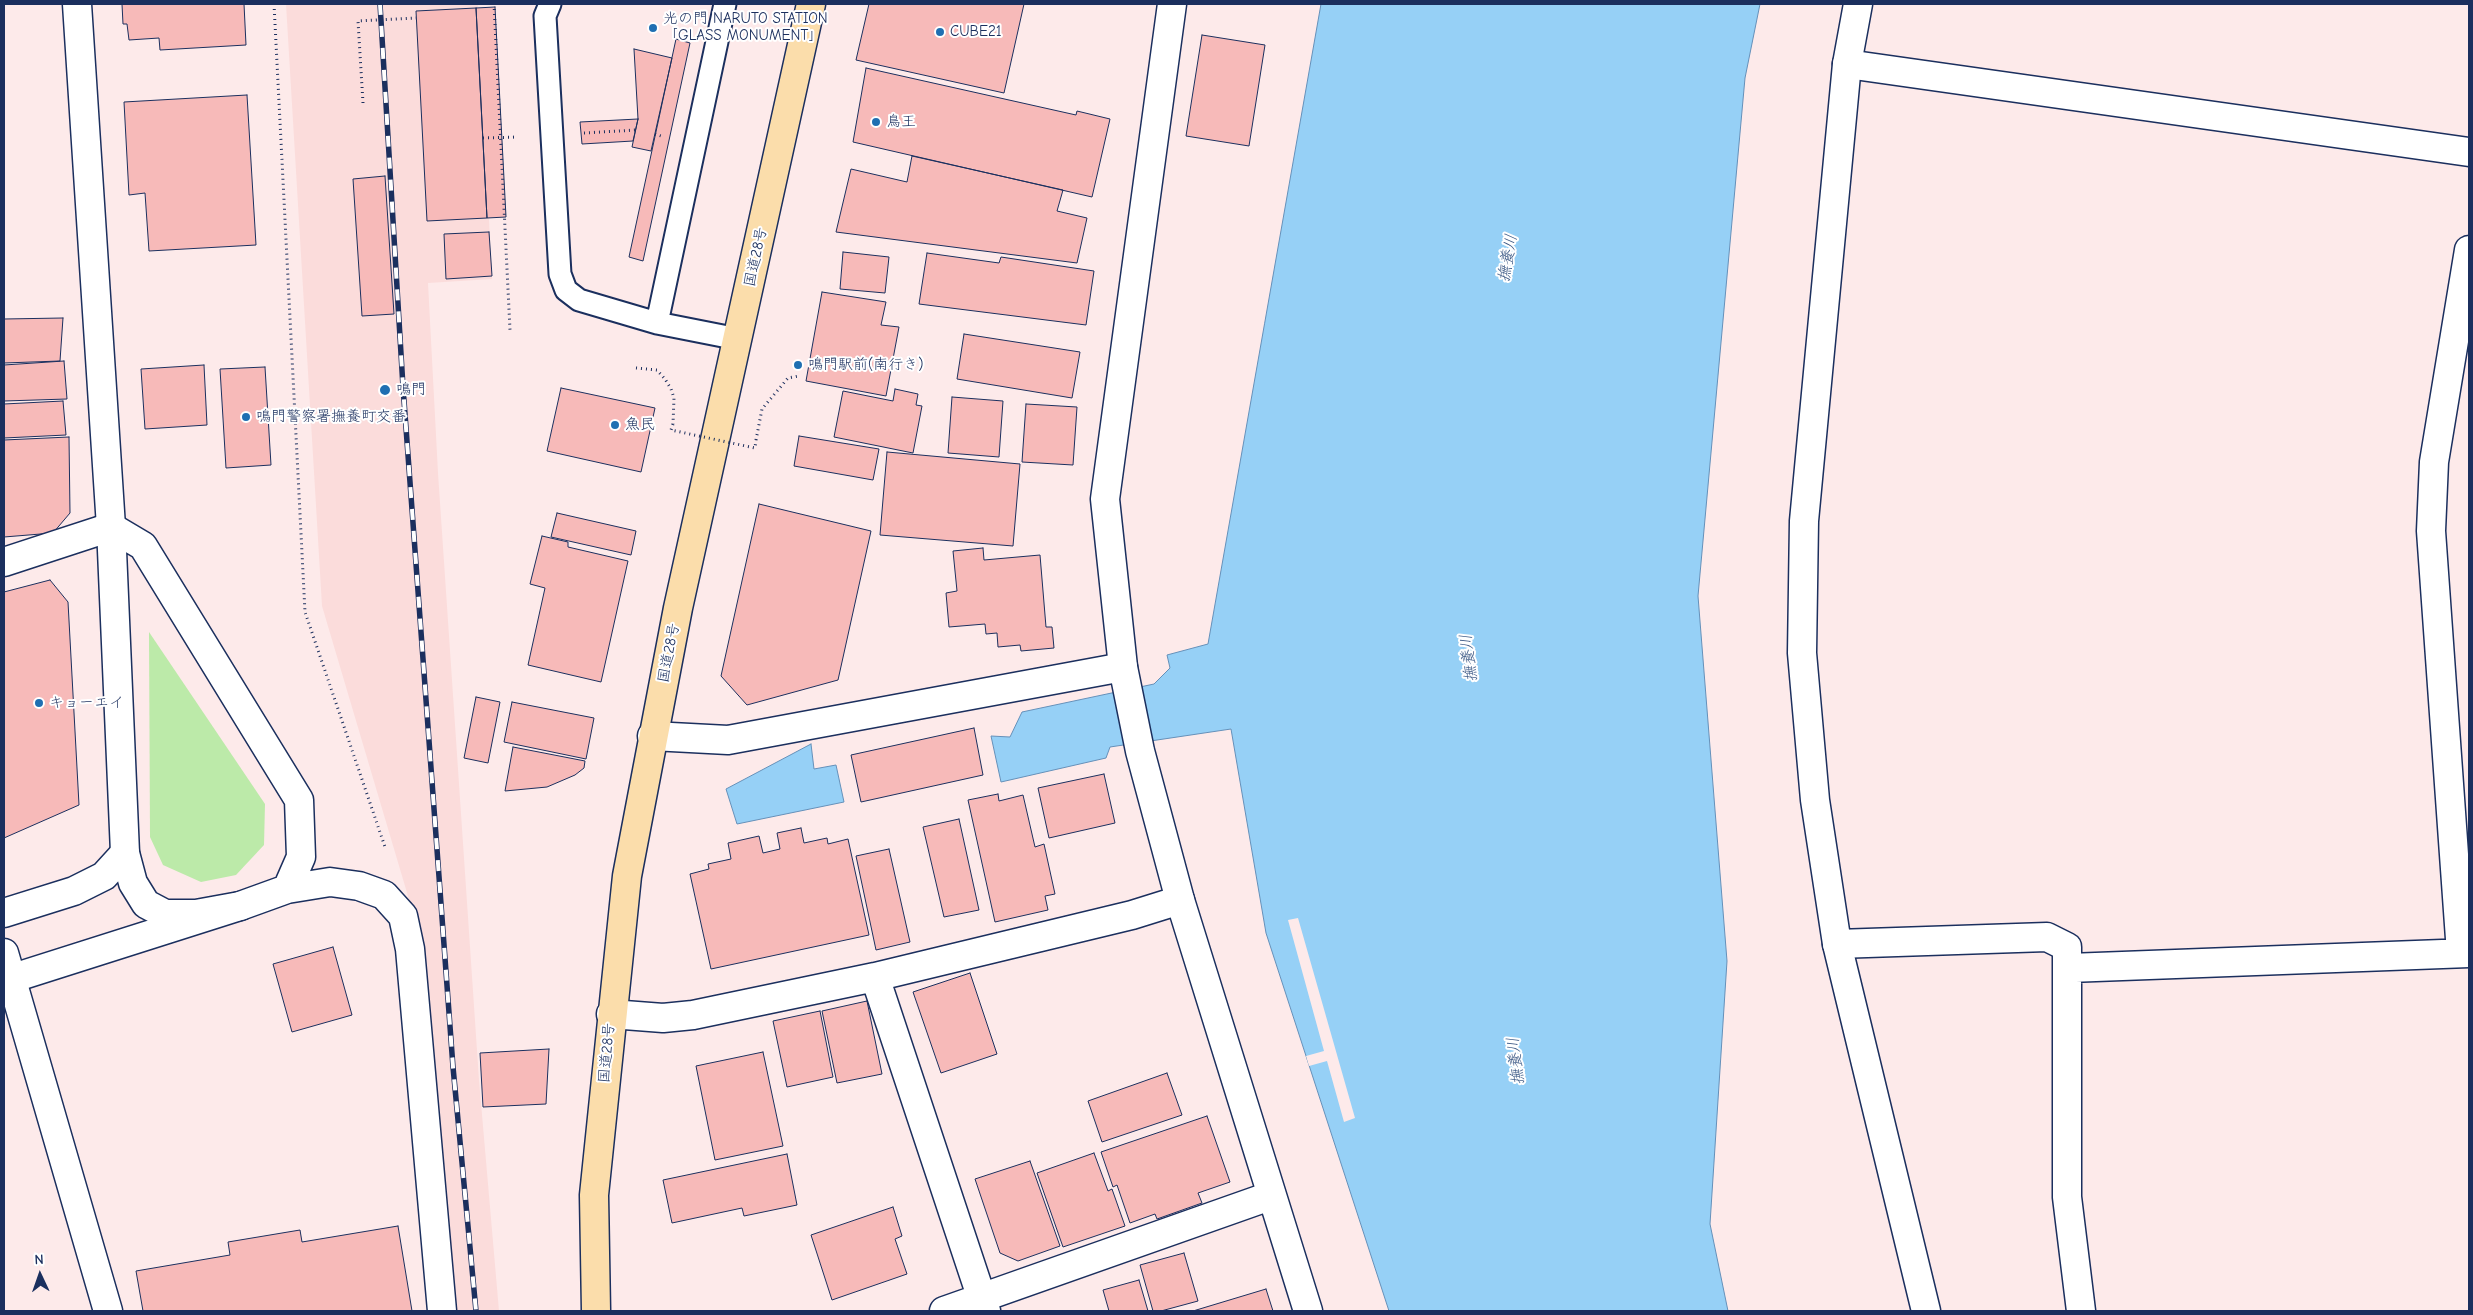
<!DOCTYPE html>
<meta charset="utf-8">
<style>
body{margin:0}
#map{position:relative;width:2473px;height:1315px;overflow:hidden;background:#fdeaea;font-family:"Comic Neue",sans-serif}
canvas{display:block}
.frame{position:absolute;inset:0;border:5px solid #1b2f5e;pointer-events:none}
.north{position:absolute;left:15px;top:1250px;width:50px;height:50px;-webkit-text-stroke:4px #fff;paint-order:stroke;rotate:357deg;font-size:14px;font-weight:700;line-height:20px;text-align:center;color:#1b2f5e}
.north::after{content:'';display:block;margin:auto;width:18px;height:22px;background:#1b2f5e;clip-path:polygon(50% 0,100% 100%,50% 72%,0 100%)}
</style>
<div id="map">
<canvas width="2473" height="1315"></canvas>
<div class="frame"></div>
<div class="north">N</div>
</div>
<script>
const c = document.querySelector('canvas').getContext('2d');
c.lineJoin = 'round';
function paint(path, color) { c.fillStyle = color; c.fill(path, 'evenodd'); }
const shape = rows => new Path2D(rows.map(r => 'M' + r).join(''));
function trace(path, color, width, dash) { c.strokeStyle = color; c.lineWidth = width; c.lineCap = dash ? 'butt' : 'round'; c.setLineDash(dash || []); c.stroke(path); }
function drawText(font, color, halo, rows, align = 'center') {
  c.font = font + ' "Comic Neue","Klee One",sans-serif'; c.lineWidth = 4; c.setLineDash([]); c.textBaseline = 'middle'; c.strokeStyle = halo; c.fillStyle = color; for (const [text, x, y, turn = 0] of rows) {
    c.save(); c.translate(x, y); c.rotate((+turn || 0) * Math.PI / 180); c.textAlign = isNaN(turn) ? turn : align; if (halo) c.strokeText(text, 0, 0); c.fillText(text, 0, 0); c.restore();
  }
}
paint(shape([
 [286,4,478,4,492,279,428,283,438,473,479,1080,499,1311,454,1311,421,940,322,606]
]), '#fbdcdb');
paint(shape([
 [149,632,265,804,264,845,236,875,201,882,163,865,150,837]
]), '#bceaa9');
const water = shape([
 [1321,4,1760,4,1745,78,1698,596,1727,961,1710,1224,1728,1311,1389,1311,1266,933,1231,729,1110,747,1106,758,1001,782,991,736,1010,737,1022,712,1154,684,1170,668,1167,655,1208,644,1321,4],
 [811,744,814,769,836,765,844,802,737,824,726,789,811,744]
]);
paint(water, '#96d0f6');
trace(water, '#6590b9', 1);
paint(shape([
 [1298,918,1355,1118,1344,1122,1327,1061,1309,1066,1306,1056,1324,1051,1288,920]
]), '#fdeaea');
const building = shape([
 [122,4,244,4,246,45,160,50,159,38,129,40,127,24,123,24,122,4],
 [869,4,1024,4,1004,93,856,60,869,4],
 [495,7,506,217,487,218,476,8,495,7],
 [476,8,487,218,427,221,416,11,476,8],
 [1202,35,1265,45,1249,146,1186,136,1202,35],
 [676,39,690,43,643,261,629,257,676,39],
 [634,49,672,58,651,151,632,147,638,119,634,49],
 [866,68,1076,115,1077,111,1110,119,1092,197,853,142,866,68],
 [247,95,256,245,149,251,145,193,129,195,124,102,247,95],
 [638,119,633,141,582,144,580,122,638,119],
 [912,156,1063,190,1057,211,1087,218,1077,263,836,232,851,169,907,182,912,156],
 [385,176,394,314,362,316,353,179,385,176],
 [489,232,492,276,446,279,444,234,489,232],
 [843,252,889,257,885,293,840,289,843,252],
 [927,253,999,263,1001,257,1094,271,1086,325,919,304,927,253],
 [822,292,886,302,881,325,899,327,886,396,806,381,822,292],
 [63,318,60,361,4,363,4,319,63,318],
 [964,334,1080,352,1072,398,957,379,964,334],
 [64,361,67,399,4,401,4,365,64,361],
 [204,365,207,425,145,429,141,369,204,365],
 [265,367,271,465,226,468,220,369,265,367],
 [561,388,655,408,641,472,547,451,561,388],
 [895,389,918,394,916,405,922,406,913,453,834,437,843,391,893,401,895,389],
 [952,397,1003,401,999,457,948,453,952,397],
 [63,401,66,435,4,438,4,404,63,401],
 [1026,404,1077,407,1073,465,1022,462,1026,404],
 [799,436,879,449,873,480,794,466,799,436],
 [69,437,70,513,53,533,4,537,4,440,69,437],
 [887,452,1020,464,1013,546,880,535,887,452],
 [759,504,871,531,838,680,747,705,721,676,759,504],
 [557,513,636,531,631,555,551,537,557,513],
 [542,536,568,542,568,547,628,561,601,682,528,665,545,588,530,584,542,536],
 [983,548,984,560,1040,555,1046,627,1052,627,1054,648,1021,651,1020,645,998,647,997,633,986,634,985,624,949,627,946,593,957,591,953,551,983,548],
 [50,580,68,602,79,805,4,838,4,592,50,580],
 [476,697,500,702,488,763,464,758,476,697],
 [512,702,594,718,586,759,504,742,512,702],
 [974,728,983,775,861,802,851,755,974,728],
 [513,747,585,761,584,768,575,775,547,787,505,791,513,747],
 [1104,774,1115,823,1049,838,1038,788,1104,774],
 [998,794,999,801,1023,795,1035,847,1044,844,1055,894,1045,896,1048,910,995,922,968,800,998,794],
 [959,819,979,910,944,917,923,827,959,819],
 [801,828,804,843,827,838,828,844,848,839,869,935,711,969,690,874,709,869,708,864,731,859,728,843,759,836,763,853,780,849,777,833,801,828],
 [889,849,910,942,876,950,856,856,889,849],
 [333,947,352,1015,292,1032,273,964,333,947],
 [970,973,997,1054,941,1073,913,992,970,973],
 [867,1001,882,1074,837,1083,822,1011,867,1001],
 [820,1011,833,1077,787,1087,773,1021,820,1011],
 [549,1049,546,1104,483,1107,480,1053,549,1049],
 [763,1052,783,1146,715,1160,696,1066,763,1052],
 [1167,1073,1182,1115,1102,1142,1088,1101,1167,1073],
 [1207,1116,1230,1182,1198,1193,1202,1203,1157,1219,1155,1214,1130,1223,1117,1185,1113,1187,1101,1152,1207,1116],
 [1094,1153,1108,1191,1112,1189,1125,1226,1063,1247,1037,1173,1094,1153],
 [787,1154,797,1205,744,1216,742,1208,672,1223,663,1180,787,1154],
 [1030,1161,1060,1246,1018,1261,1000,1253,975,1179,1030,1161],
 [893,1207,902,1236,895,1239,907,1274,832,1300,811,1235,893,1207],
 [398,1226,412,1311,143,1311,136,1271,230,1255,228,1242,300,1230,302,1242,398,1226],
 [1184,1253,1198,1301,1161,1311,1153,1311,1140,1265,1184,1253],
 [1139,1280,1148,1311,1109,1311,1103,1290,1139,1280],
 [1266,1289,1273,1311,1193,1311,1266,1289]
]);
paint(building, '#f7bab9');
trace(building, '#1b2f5e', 1);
const service = shape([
 [550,4,545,16,560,274,566,290,579,300,657,323,738,339],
 [657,323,725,4]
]);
const minor = shape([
 [1847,64,2469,152],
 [111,527,125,853,133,883,146,904,165,914,196,914,240,906,287,889,330,882,359,886,384,895,403,916,410,949,442,1311],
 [4,562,111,527,143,546,299,800,301,857,287,889],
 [652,736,728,740,1123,667],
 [1837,944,2047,937,2067,947,2067,1197,2081,1311],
 [4,953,108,1311],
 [2461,953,2431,531,2434,462,2469,250],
 [2069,968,2469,953],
 [875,977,986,1311],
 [611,1014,663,1018,693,1015,875,977,1132,915,1180,900],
 [944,1311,1270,1196]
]);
const tertiary = shape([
 [77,4,111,527],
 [1172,4,1105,499,1123,667,1140,751,1180,900,1308,1311],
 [1858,4,1847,64,1804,521,1802,653,1815,800,1837,944,1926,1311],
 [4,913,74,891,104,876,125,853],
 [4,981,240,906]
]);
const trunk = shape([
 [596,1311,594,1195,627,876,678,608,811,4]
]);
trace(service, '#1b2f5e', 25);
trace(minor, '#1b2f5e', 31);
trace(tertiary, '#1b2f5e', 31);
trace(trunk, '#1b2f5e', 31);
trace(shape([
 [274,4,305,612,385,847],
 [494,4,510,330],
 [363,103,358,21,416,18],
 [584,133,636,130],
 [655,134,664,137],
 [483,138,518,137],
 [636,368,657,370,665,379,671,389,674,398,673,424],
 [756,440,762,409,788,378,799,376]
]), '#1b2f5e', 3, [1, 4]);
trace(service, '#fff', 21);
trace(minor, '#fff', 28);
trace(tertiary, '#fff', 28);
trace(trunk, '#fbddab', 28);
const rail = shape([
 [380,4,403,387,453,1067,476,1311]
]);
trace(rail, '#1b2f5e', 5.5);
trace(rail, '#fff', 4, [11]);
trace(shape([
 [673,424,671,430,755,448,756,440]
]), '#1b2f5e', 3, [1, 4]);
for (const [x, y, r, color] of [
 [653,28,5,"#1f6fb2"],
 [940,32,5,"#1f6fb2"],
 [876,122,5,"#1f6fb2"],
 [798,365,5,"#1f6fb2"],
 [385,390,6,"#1f6fb2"],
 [246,417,5,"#1f6fb2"],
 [615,425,5,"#1f6fb2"],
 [39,703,5,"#1f6fb2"]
]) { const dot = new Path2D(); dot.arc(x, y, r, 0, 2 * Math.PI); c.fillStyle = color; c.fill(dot); trace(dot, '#fff', 2); }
drawText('15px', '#1b2f5e', '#fff', [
 ["光の門 NARUTO STATION",663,19],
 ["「GLASS MONUMENT」",663,36],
 ["CUBE21",950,32],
 ["鳥王",886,122],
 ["鳴門駅前(南行き)",808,365],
 ["鳴門",396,390],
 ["鳴門警察署撫養町交番",256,417],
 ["魚民",625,425],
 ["キョーエイ",49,703]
], 'left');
drawText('15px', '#1b2f5e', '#fff', [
 ["国道28号",756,257,-78],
 ["国道28号",669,653,-79],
 ["国道28号",607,1053,-85]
]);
drawText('italic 16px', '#3a5784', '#fff', [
 ["撫養川",1508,258,-80],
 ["撫養川",1469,658,-97],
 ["撫養川",1516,1061,-97]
]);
</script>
